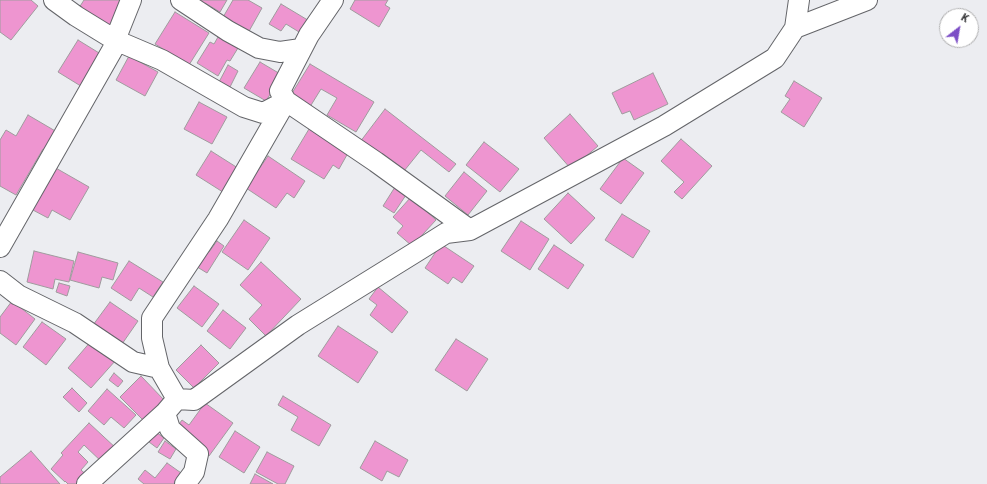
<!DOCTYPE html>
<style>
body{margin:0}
#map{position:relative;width:987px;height:484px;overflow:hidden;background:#ecedf1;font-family:"Source Sans 3",sans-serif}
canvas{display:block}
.north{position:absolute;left:939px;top:8px;width:40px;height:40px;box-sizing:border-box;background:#fff;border:1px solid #b0b0b1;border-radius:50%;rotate:31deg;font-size:11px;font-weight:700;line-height:16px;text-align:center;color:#3a3a3c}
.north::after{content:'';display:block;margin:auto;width:14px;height:18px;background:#7c4ec6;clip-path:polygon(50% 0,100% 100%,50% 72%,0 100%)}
</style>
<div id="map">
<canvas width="987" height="484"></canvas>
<div class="north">K</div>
</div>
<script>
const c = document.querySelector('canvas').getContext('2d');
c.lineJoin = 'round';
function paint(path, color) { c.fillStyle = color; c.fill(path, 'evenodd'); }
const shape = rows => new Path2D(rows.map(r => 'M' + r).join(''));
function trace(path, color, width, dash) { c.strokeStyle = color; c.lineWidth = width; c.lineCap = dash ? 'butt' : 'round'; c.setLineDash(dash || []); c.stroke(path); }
const building = shape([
 [0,0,31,0,38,6,11,40,0,32,0,0],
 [84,0,121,0,109,30,77,11,84,0],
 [190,0,227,0,220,12,205,3,202,8,190,0],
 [233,0,248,0,262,8,248,33,222,19,233,0],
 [355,0,388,0,385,5,390,8,379,27,350,9,355,0],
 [281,4,311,22,304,35,286,24,281,31,269,24,281,4],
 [175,12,209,33,189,65,155,44,175,12],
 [218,37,238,48,230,61,227,60,218,76,197,63,210,42,214,44,218,37],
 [78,40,104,56,84,88,58,72,78,40],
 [129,56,158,72,145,96,116,80,129,56],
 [260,62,282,75,266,101,244,88,260,62],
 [310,64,374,102,356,132,327,115,337,98,321,89,308,110,289,98,310,64],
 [228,65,238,71,230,87,219,82,228,65],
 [653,73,668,104,634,120,630,111,622,114,612,93,653,73],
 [794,81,822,98,804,127,781,112,790,99,785,96,794,81],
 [199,102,227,117,212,144,184,129,199,102],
 [385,109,456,164,449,172,421,150,404,171,360,142,385,109],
 [570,114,598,146,571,169,544,138,570,114],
 [28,115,57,132,46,151,43,149,16,195,0,186,0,140,6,130,16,136,28,115],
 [309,129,348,153,339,169,333,165,324,179,291,159,309,129],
 [681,139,712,166,682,199,674,192,684,182,661,161,681,139],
 [484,142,519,169,500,192,466,165,484,142],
 [211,151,241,170,226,194,196,175,211,151],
 [268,156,305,181,294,198,287,193,276,208,246,188,268,156],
 [623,158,644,173,621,204,600,189,623,158],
 [54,167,89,187,70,220,52,210,48,218,31,209,54,167],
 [464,172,487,191,468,215,445,196,464,172],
 [395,187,406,195,394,213,383,206,395,187],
 [568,193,595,218,571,244,544,219,568,193],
 [411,197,436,220,412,246,397,233,403,226,393,217,411,197],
 [622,214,650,231,633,258,605,240,622,214],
 [244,220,270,238,248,270,222,252,244,220],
 [521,221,549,239,530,270,501,251,521,221],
 [217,241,224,246,207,273,194,265,204,249,209,252,217,241],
 [441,244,474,266,462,283,453,277,448,284,425,268,441,244],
 [554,245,584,265,568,289,538,269,554,245],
 [34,251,74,261,69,282,55,279,53,289,27,282,34,251],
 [78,252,118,263,113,280,102,277,99,288,70,280,78,252],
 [129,261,163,282,153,297,139,288,131,301,111,288,129,261],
 [261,262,301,299,266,336,249,319,262,305,240,285,261,262],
 [59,283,70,286,67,296,56,292,59,283],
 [194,286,219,304,202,327,177,308,194,286],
 [378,287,408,312,392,333,370,315,377,305,369,299,378,287],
 [12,301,35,319,16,345,0,333,0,317,12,301],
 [110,302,138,321,122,344,93,325,110,302],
 [223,310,246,328,230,349,207,331,223,310],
 [42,322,66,339,46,365,23,347,42,322],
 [338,326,378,352,358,383,318,356,338,326],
 [456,339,488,359,467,391,435,370,456,339],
 [92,340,116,360,91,388,68,368,92,340],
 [201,345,219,363,194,388,176,370,201,345],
 [114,373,123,381,118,387,109,380,114,373],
 [141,376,165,401,144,421,120,397,141,376],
 [72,388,87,403,79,412,63,397,72,388],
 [107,389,136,415,124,428,111,417,104,425,88,411,107,389],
 [283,396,331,425,319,446,291,430,298,417,278,405,283,396],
 [205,403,233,423,209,456,174,431,182,420,189,425,205,403],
 [89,423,118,450,104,464,84,445,78,452,88,462,81,470,89,477,82,484,68,484,65,481,65,482,51,469,63,455,61,453,89,423],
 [235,431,260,447,244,473,219,457,235,431],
 [156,432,164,438,157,448,149,442,156,432],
 [165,441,176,449,170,459,158,452,165,441],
 [375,441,408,460,399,477,387,471,382,481,360,468,375,441],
 [31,451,60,484,0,484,0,477,31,451],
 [267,452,294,466,285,484,278,484,256,472,267,452],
 [167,463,184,475,177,484,144,484,138,479,145,470,155,478,167,463],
 [255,474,273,484,250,484,255,474]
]);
paint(building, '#ee95d0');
trace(building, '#9f9b9d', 1);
const minor = shape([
 [54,0,76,16,115,40,162,60,244,107,263,113,286,101,376,162,470,230],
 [181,0,228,31,259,48,280,52,301,49],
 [795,28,867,0],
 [0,247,114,47,115,40,131,0],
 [0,281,18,295,75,323,133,362,159,368],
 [177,399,159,368,152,338,152,318,218,219,286,101,280,91,309,35,333,0],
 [165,413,170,429,198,454,194,472,185,484],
 [87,484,165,413,177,399,194,400,298,325,419,250,446,233,470,230,664,126,775,58,795,28,799,0]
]);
trace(minor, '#646569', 22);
trace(minor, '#fff', 20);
</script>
